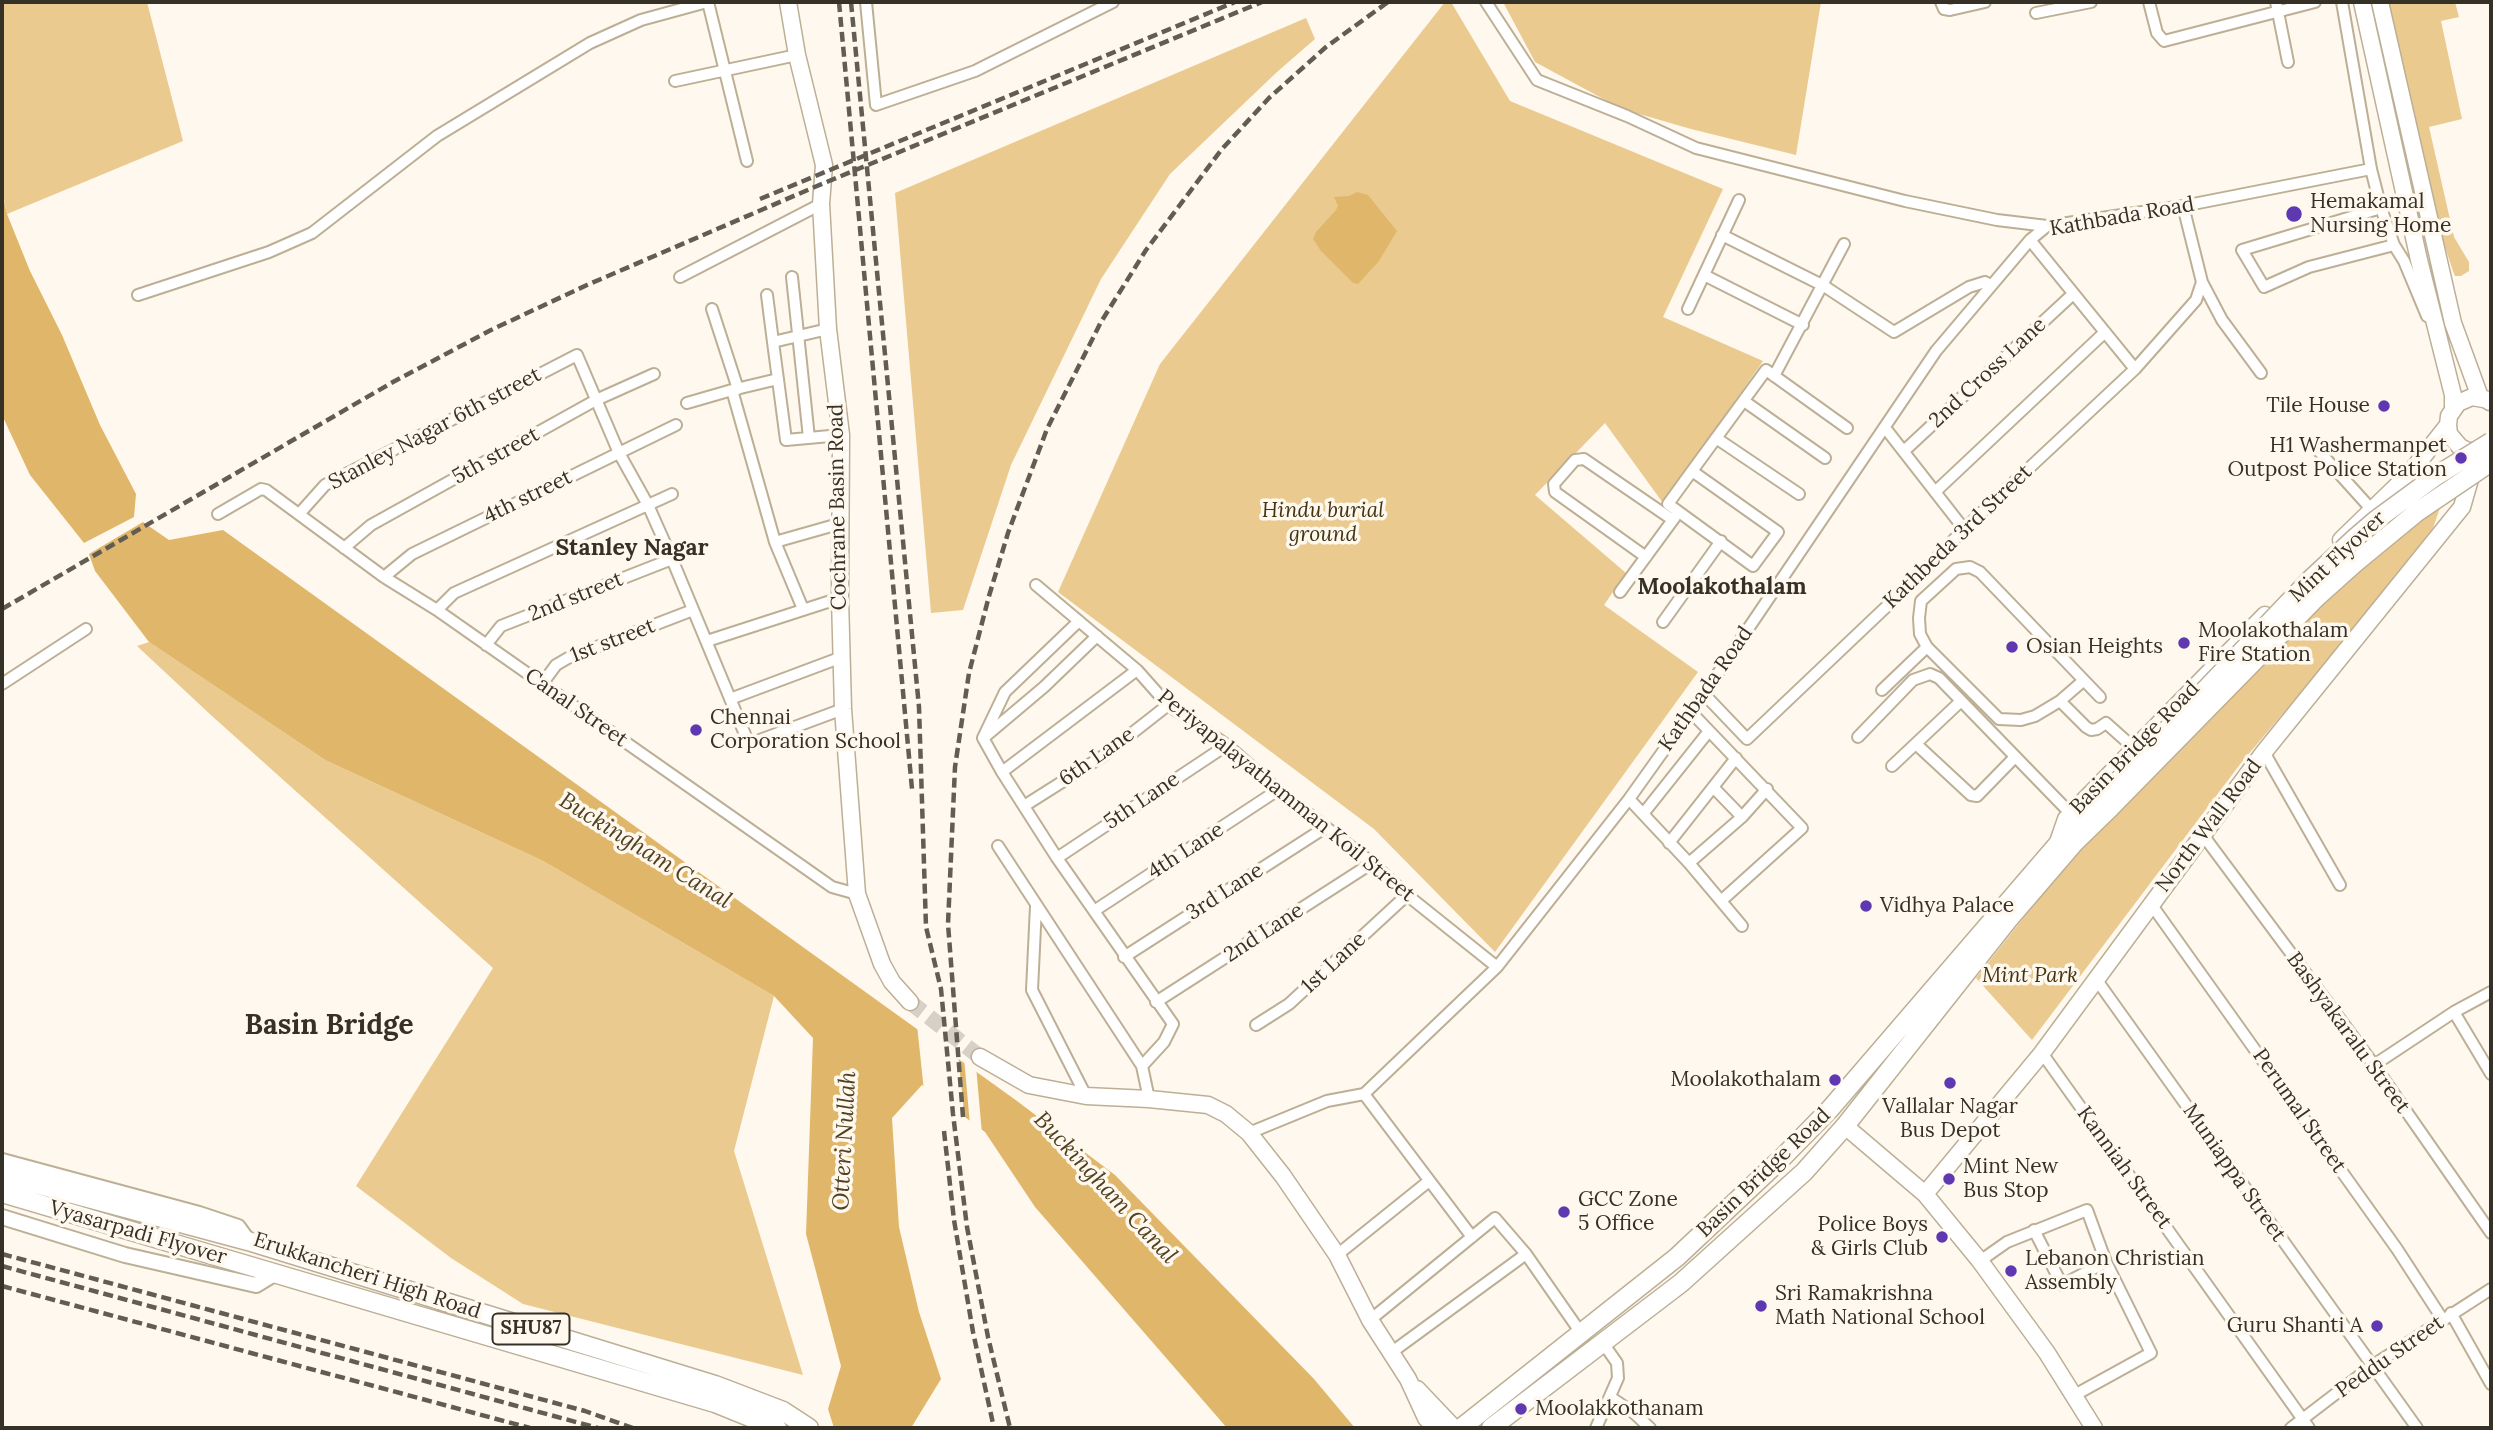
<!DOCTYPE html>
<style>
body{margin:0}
#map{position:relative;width:2493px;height:1430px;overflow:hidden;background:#fef8ee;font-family:Lora,serif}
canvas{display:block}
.frame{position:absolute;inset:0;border:4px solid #363126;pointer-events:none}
</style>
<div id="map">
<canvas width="2493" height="1430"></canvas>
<div class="frame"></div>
</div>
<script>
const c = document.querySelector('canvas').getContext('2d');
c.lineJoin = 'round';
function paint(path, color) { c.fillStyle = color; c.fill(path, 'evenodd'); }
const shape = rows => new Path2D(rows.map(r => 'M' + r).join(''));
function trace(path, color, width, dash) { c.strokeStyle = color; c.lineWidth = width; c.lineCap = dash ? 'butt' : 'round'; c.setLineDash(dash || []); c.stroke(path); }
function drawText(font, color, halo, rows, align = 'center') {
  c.font = font + ' Lora,serif'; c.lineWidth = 7; c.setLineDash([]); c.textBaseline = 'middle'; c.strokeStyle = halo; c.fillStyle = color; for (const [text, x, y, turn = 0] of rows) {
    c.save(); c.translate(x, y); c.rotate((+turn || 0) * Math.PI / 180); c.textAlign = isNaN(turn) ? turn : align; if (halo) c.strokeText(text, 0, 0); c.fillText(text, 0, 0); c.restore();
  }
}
paint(shape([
 [2,2,147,2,183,141,7,214,2,190],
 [1445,2,1451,2,1510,101,1723,189,1663,317,1763,361,1663,503,1605,423,1535,495,1626,573,1604,605,1698,672,1495,952,1374,829,1058,592,1160,364],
 [1503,2,1821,2,1796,155,1691,129,1622,109,1535,62],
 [2389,2,2455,2,2459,17,2441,21,2462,119,2429,127,2454,237,2469,262,2469,271,2461,276,2455,276,2453,271,2437,223],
 [1306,18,1315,39,1277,72,1170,174,1101,279,1011,465,963,610,931,613,895,193],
 [2442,502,2433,528,2318,672,2241,763,2032,1040,1976,978,2036,902,2114,812,2335,590],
 [149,642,325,760,543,861,774,996,734,1151,803,1375,523,1304,451,1258,356,1186,493,968,212,716,137,646]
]), '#eaca8f');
paint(shape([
 [2,192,7,214,30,271,62,335,100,425,136,494,134,517,84,543,30,475,2,415],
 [1357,192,1368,195,1397,231,1379,261,1358,284,1353,283,1321,251,1313,239,1316,232,1336,210,1338,206,1334,197,1349,196],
 [143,522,169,540,223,530,1017,1101,1115,1175,1314,1379,1355,1428,1227,1428,1035,1207,985,1132,922,1085,892,1118,899,1227,919,1312,941,1379,911,1428,834,1428,828,1409,841,1366,806,1234,813,1038,774,996,543,861,325,760,149,642,95,571,89,554]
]), '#e0b76a');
paint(shape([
 [917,1025,958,1054,965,1121,948,1109,948,1105,943,1105,924,1091],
 [964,1058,976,1066,982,1134,970,1125]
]), '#fef8ee');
trace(shape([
 [910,1002,980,1057]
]), '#d6d0c6', 16, [16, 8]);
const minor = shape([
 [708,2,747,161],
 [866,2,876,105,975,71,1113,2],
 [1486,2,1537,80,1627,116,1696,148,1905,201,1997,220,2047,226],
 [1941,2,1944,9,1950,10,1985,2],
 [2149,2,2157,33,2164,41,2315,2],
 [2276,2,2288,62],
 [2342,2,2371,169,2381,208,2394,245,2404,261,2427,316],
 [2036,13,2091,2],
 [675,81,797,55],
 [2183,206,2202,282,2222,320,2261,373],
 [2381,208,2242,250,2264,287,2309,267,2394,245],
 [1722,235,1824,286,1894,332,1969,287,1985,282,1991,286],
 [2030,240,2135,369],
 [1704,275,1803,325],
 [680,277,821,204],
 [792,277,809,438],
 [138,295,269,252,312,233,437,136,590,43,641,20,707,2],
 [767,295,773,342],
 [712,309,738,389],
 [1688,309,1739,200],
 [828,329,773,342,786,440,841,435],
 [1774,376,1844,244],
 [778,379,732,390,775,542,803,609],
 [1744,401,1825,458],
 [687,403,732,390],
 [1886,429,1964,529],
 [1716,438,1799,494],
 [2317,449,2372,510],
 [1904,451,2073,294],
 [1692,471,1778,532,1753,566,1668,504,1692,471,1766,370,1847,428],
 [1935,492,2104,333],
 [300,513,325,485,577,355,619,453,648,505,672,559,749,744,843,709],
 [218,514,261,489,266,490,384,577,437,610,832,887,857,894],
 [775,542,842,523],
 [344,548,371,525,596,400,654,374],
 [1646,557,1555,492,1554,484,1575,460,1584,459,1673,520],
 [384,577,412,554,676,425],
 [1036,585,1137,670,1168,705,1227,745,1278,790,1372,863,1407,895,1497,967],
 [1620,592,1675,517],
 [437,610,454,593,672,494],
 [1079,621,1005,692,983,738,1002,772,1057,858,1173,1024,1164,1042,1142,1066],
 [1663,622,1721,541],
 [707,641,840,598],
 [486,645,501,626,672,559],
 [1927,647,1920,634,1919,618,1921,601,1956,569,1970,567,1980,572,2100,697],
 [2,684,86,629],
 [542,684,556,665,568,658,693,610],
 [1882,690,1927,647,1999,719,2021,720,2035,716,2060,701,2086,727,2091,730,2097,729,2106,723,2134,748],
 [1704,694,1747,739,1925,570,1964,529,2135,369,2196,300,2202,282],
 [730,699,842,657],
 [2060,701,2083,681],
 [1691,712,1802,828,1721,901],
 [987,735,1044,687,1097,636],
 [1858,737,1913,680,1930,674,1939,678,2071,814],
 [1916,744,1971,795,1977,796,2015,757],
 [2264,752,2340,885],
 [1892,766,1961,701],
 [1002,772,1137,670],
 [1713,787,1742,817],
 [1629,799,1689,863,1742,926],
 [1024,806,1103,756,1168,705],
 [1643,814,1709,731],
 [2203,835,2374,1065,2491,1233],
 [1669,843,1736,758],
 [998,846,1142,1066,1149,1099],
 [1057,858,1227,745],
 [1689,863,1742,817,1767,789],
 [2151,904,2397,1249,2443,1320],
 [1036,906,1032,990,1086,1096],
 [1094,911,1278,790],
 [1124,957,1326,827],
 [2096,979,2417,1428],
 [1156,1002,1372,863],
 [2454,1012,2491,1074],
 [1256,1025,1289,1004,1407,895],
 [2042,1053,2309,1428],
 [2374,1065,2454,1012,2491,992],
 [1364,1094,1472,1237],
 [1249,1133,1327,1101,1364,1094,1497,967,1629,799,1704,694,1936,351,2030,240,2047,226,2183,206,2371,169],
 [2034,1230,2062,1285,2106,1262],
 [1337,1255,1429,1181],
 [1980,1261,2007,1242,2087,1210,2106,1262,2151,1353,2073,1396],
 [2451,1313,2491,1384],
 [1370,1320,1495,1218,1526,1254,1581,1333],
 [1392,1352,1526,1254],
 [1610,1397,1634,1413,1650,1428],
 [1596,1428,1618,1378,1617,1363,1603,1343],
 [2291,1428,2372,1366,2491,1289]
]);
const tertiary = shape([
 [2,1161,199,1214,238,1227,248,1241],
 [2,1217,125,1255,256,1285,274,1274]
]);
const secondary = shape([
 [788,2,797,55,824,165,821,204,828,329,841,435,840,598,843,709,857,894,882,964,892,982,910,1002],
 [2362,2,2419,260,2453,395,2453,409],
 [2380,2,2453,323,2480,397],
 [2482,451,2468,451,2460,447,2449,434,2448,425,2449,416,2458,403,2472,397,2489,400],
 [2341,540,2410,473,2448,425],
 [2057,845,2066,819,2265,615],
 [980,1057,1029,1085,1086,1096,1149,1099,1208,1105,1226,1114,1249,1133,1283,1176,1337,1255,1370,1320,1408,1379,1426,1418,1436,1428],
 [1845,1126,1925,1194,1980,1261,2047,1353,2094,1428],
 [1925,1194,2042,1053,2264,752,2462,507,2473,469],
 [1417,1389,1454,1428]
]);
const primary = shape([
 [2490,401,2491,401],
 [2,1175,248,1241,715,1385,783,1411,809,1428],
 [2,1193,715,1403,777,1428],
 [1461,1428,1677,1257,1781,1159,1830,1109,2057,845,2101,799],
 [1491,1428,1681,1283,1804,1172,1845,1126,2008,920,2075,842,2110,808]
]);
trace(minor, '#bdaf95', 14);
trace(tertiary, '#bdaf95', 18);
trace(secondary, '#bdaf95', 19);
trace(primary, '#bdaf95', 21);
trace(minor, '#fff', 10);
trace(tertiary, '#fff', 14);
trace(secondary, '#fff', 16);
trace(primary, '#fff', 18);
trace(shape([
 [839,2,912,789],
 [851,2,919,707,926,927,941,989,953,1114,967,1227,988,1337,1010,1428],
 [760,199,1235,2],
 [2,609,393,382,491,330,587,285,817,186,1262,2],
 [963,1117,948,924,955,767,969,673,989,596,1008,533,1047,429,1101,322,1146,250,1222,149,1269,98,1326,47,1388,2],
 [944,1131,954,1220,973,1332,994,1428],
 [2,1254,585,1411,633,1428],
 [2,1266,598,1428],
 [2,1286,530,1428]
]), '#625d52', 4.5, [10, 5]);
const primaryBridge = shape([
 [2101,799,2310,580,2355,538,2376,520,2436,476,2491,442],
 [2110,808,2317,597,2355,563,2417,512,2491,462]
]);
trace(primaryBridge, '#bdaf95', 21, []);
trace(primaryBridge, '#fff', 18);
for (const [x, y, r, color] of [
 [2294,214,9,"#5e38b0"],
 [2384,406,7,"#5e38b0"],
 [2461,458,7,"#5e38b0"],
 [2184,643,7,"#5e38b0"],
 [2012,647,7,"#5e38b0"],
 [696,730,7,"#5e38b0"],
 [1866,906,7,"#5e38b0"],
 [1835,1080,7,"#5e38b0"],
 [1950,1083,7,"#5e38b0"],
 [1949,1179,7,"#5e38b0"],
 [1564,1212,7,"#5e38b0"],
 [1942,1237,7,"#5e38b0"],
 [2011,1271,7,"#5e38b0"],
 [1761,1306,7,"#5e38b0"],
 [2377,1326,7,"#5e38b0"],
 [1521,1409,7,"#5e38b0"]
]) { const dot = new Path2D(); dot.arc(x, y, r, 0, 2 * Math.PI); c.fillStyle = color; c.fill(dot); trace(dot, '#fef8ee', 2.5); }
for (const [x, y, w] of [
 [531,1329,77]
]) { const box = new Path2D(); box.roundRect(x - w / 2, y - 15.5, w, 31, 5); c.fillStyle = '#fef8ee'; c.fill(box); trace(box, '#363126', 2); }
drawText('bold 19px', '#363126', null, [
 ["SHU87",531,1329]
]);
drawText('21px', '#363126', '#fef8ee', [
 ["Hemakamal",2310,202],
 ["Nursing Home",2310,226],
 ["Tile House",2370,406,"right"],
 ["H1 Washermanpet",2447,446,"right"],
 ["Outpost Police Station",2447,470,"right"],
 ["Moolakothalam",2198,631],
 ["Fire Station",2198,655],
 ["Osian Heights",2026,647],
 ["Chennai",710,718],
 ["Corporation School",710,742],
 ["Vidhya Palace",1880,906],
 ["Moolakothalam",1821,1080,"right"],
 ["Vallalar Nagar",1950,1107,"center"],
 ["Bus Depot",1950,1131,"center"],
 ["Mint New",1963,1167],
 ["Bus Stop",1963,1191],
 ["GCC Zone",1578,1200],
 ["5 Office",1578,1224],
 ["Police Boys",1928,1225,"right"],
 ["& Girls Club",1928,1249,"right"],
 ["Lebanon Christian",2025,1259],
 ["Assembly",2025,1283],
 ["Sri Ramakrishna",1775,1294],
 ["Math National School",1775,1318],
 ["Guru Shanti A",2363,1326,"right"],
 ["Moolakkothanam",1535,1409]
], 'left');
drawText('21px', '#363126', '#fef8ee', [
 ["Kathbada Road",2122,217,-10],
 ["2nd Cross Lane",1988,373,-43],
 ["Stanley Nagar 6th street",435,429,-28],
 ["5th street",496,456,-29],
 ["4th street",528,497,-26],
 ["Cochrane Basin Road",838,507,-91],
 ["Kathbeda 3rd Street",1958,537,-44],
 ["Mint Flyover",2338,557,-43],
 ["2nd street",576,597,-22],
 ["1st street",613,641,-21],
 ["Kathbada Road",1706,689,-55],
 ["Canal Street",576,708,35],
 ["Basin Bridge Road",2135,748,-46],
 ["6th Lane",1097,757,-35],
 ["Periyapalayathamman Koil Street",1286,796,39],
 ["5th Lane",1142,801,-34],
 ["North Wall Road",2209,826,-53],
 ["4th Lane",1186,851,-33],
 ["3rd Lane",1225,892,-33],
 ["2nd Lane",1264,933,-33],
 ["1st Lane",1334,963,-43],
 ["Bashyakaralu Street",2348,1033,54],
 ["Perumal Street",2299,1111,55],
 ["Kanniah Street",2124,1168,54],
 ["Basin Bridge Road",1764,1173,-44],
 ["Muniappa Street",2234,1173,55],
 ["Vyasarpadi Flyover",138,1233,16],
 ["Erukkancheri High Road",367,1276,18],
 ["Peddu Street",2390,1357,-35]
]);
drawText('italic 21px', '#443412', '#fef8ee', [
 ["Hindu burial",1323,511],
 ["ground",1323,535],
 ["Mint Park",2030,976]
]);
drawText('bold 23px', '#363126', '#fef8ee', [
 ["Stanley Nagar",632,548],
 ["Moolakothalam",1722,587]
]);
drawText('italic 23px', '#524120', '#fef8ee', [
 ["Buckingham Canal",645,851,32],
 ["Otteri Nullah",845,1141,-87],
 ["Buckingham Canal",1105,1188,47]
]);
drawText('bold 28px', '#363126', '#fef8ee', [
 ["Basin Bridge",329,1026]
]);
</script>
